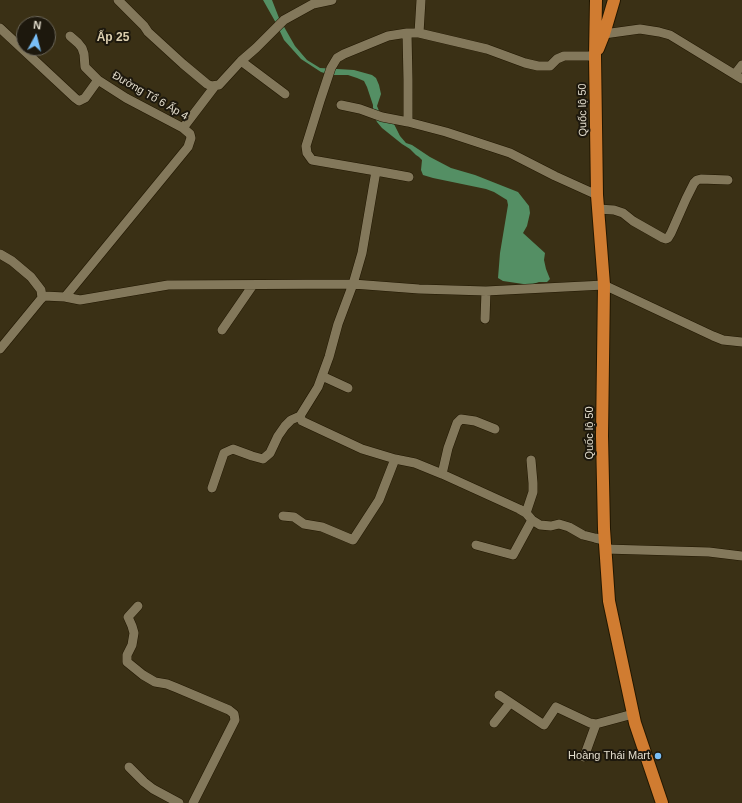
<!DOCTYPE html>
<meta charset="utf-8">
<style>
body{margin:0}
#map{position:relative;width:742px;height:803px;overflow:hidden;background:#3a3015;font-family:Helvetica,sans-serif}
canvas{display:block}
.north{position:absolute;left:16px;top:16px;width:40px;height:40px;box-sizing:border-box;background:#1d180d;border:1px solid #6c675a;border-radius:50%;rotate:7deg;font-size:11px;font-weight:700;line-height:16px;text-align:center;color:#e3ddcd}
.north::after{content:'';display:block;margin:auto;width:14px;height:18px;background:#79bff8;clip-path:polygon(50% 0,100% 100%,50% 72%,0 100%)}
</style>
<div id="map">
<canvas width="742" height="803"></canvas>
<div class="north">N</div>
</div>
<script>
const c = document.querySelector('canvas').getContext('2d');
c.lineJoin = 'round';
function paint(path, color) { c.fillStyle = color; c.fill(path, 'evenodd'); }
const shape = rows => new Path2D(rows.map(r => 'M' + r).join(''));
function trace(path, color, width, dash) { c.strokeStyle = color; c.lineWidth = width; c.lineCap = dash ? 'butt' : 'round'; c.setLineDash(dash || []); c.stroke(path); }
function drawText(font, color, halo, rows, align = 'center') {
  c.font = font + ' Helvetica,sans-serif'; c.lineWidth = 4; c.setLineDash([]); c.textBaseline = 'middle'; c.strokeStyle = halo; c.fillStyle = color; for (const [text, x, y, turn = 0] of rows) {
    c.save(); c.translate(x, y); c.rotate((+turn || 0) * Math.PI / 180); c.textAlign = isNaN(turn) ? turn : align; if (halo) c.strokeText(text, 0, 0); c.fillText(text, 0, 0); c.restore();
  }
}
paint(shape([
 [263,0,272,0,279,18,295,46,307,60,320,68,354,70,372,75,376,78,379,85,381,94,377,106,382,118,393,122,400,136,406,143,412,145,430,157,451,168,475,175,518,192,529,206,530,213,527,226,523,233,545,253,544,260,546,269,550,279,547,282,539,282,530,285,503,281,498,278,500,253,508,205,507,200,494,192,486,189,433,178,423,175,421,170,422,160,419,157,416,155,410,149,402,144,382,128,377,122,373,114,373,105,367,87,364,81,357,78,348,75,331,75,321,72,301,59,284,40,276,23]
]), '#548f64');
const minor = shape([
 [118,0,144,26,148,32,183,64,207,84,211,86,219,85,241,61,256,48,284,20,313,4,332,0],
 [421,0,419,33,487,49,525,63,538,66,550,66,557,59,564,56,595,56],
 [0,28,75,98,79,101,85,98,98,80],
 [407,33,408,80,408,122,446,132,510,153,555,176,597,195],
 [604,34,640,29,659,32,670,35,742,79],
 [241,61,285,94],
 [735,74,742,65],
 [341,105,360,109,382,117,408,122],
 [183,128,215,86],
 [376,171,362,253,353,284,338,324,329,357,318,387,300,416,302,421,362,449,395,459,415,463,442,474,519,509,526,513,532,520,540,525,551,526,559,524,569,527,583,535,595,538,604,540],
 [409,177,376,171,312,160,307,153,306,146,320,101,331,68,337,58,344,54,388,36,407,33,419,33],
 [598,209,614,210,623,213,633,221,663,238,666,239,668,238,671,233,686,199,694,183,697,180,701,179,728,180],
 [0,254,12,261,31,277,41,290,42,298],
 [65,297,188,147,191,138,190,134,183,128,126,98,98,80,85,67,84,54,82,48,78,43,70,36],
 [485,319,486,291],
 [222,330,253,285],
 [0,349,41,299,44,296,65,297,80,300,168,285,353,284,419,289,486,291,604,285,713,336,723,340,742,342],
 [322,376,348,388],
 [442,474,448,448,457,423,461,419,475,421,495,429],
 [212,488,224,453,233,449,252,456,263,459,270,453,278,436,285,426,291,420,300,416],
 [526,513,533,492,533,483,531,460],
 [283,516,294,517,304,524,322,527,353,540,379,500,395,459],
 [476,545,513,555,532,520],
 [605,549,709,552,742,556],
 [138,606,128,617,132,626,134,633,132,645,127,655,127,662,143,675,155,682,167,684,177,688,229,710,234,714,235,720,193,803],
 [499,695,544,725,556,707,590,723,596,724,633,714],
 [494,723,510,703],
 [584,757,596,724],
 [129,767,144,782,153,789,179,803]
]);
const highway = shape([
 [596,0,595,56,597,195,604,285,602,436,604,529,609,601,635,723,662,803],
 [598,49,604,34,614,0]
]);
trace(minor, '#211700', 10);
trace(highway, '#211700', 14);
trace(minor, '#83785b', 9);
trace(highway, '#d07c31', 12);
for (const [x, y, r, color] of [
 [658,756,4,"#79bff8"]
]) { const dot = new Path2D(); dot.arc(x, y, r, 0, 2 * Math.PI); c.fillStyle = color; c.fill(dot); trace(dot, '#1d180d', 1.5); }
drawText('11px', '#e3ddcd', '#1d180d', [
 ["Đường Tổ 6 Ấp 4",150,96,30],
 ["Quốc lộ 50",583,110,-91],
 ["Quốc lộ 50",590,433,-90]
]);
drawText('11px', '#e3ddcd', '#1d180d', [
 ["Hoàng Thái Mart",650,756]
], 'right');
drawText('bold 12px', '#dbceaf', '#1d180d', [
 ["Ấp 25",113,38]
]);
</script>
